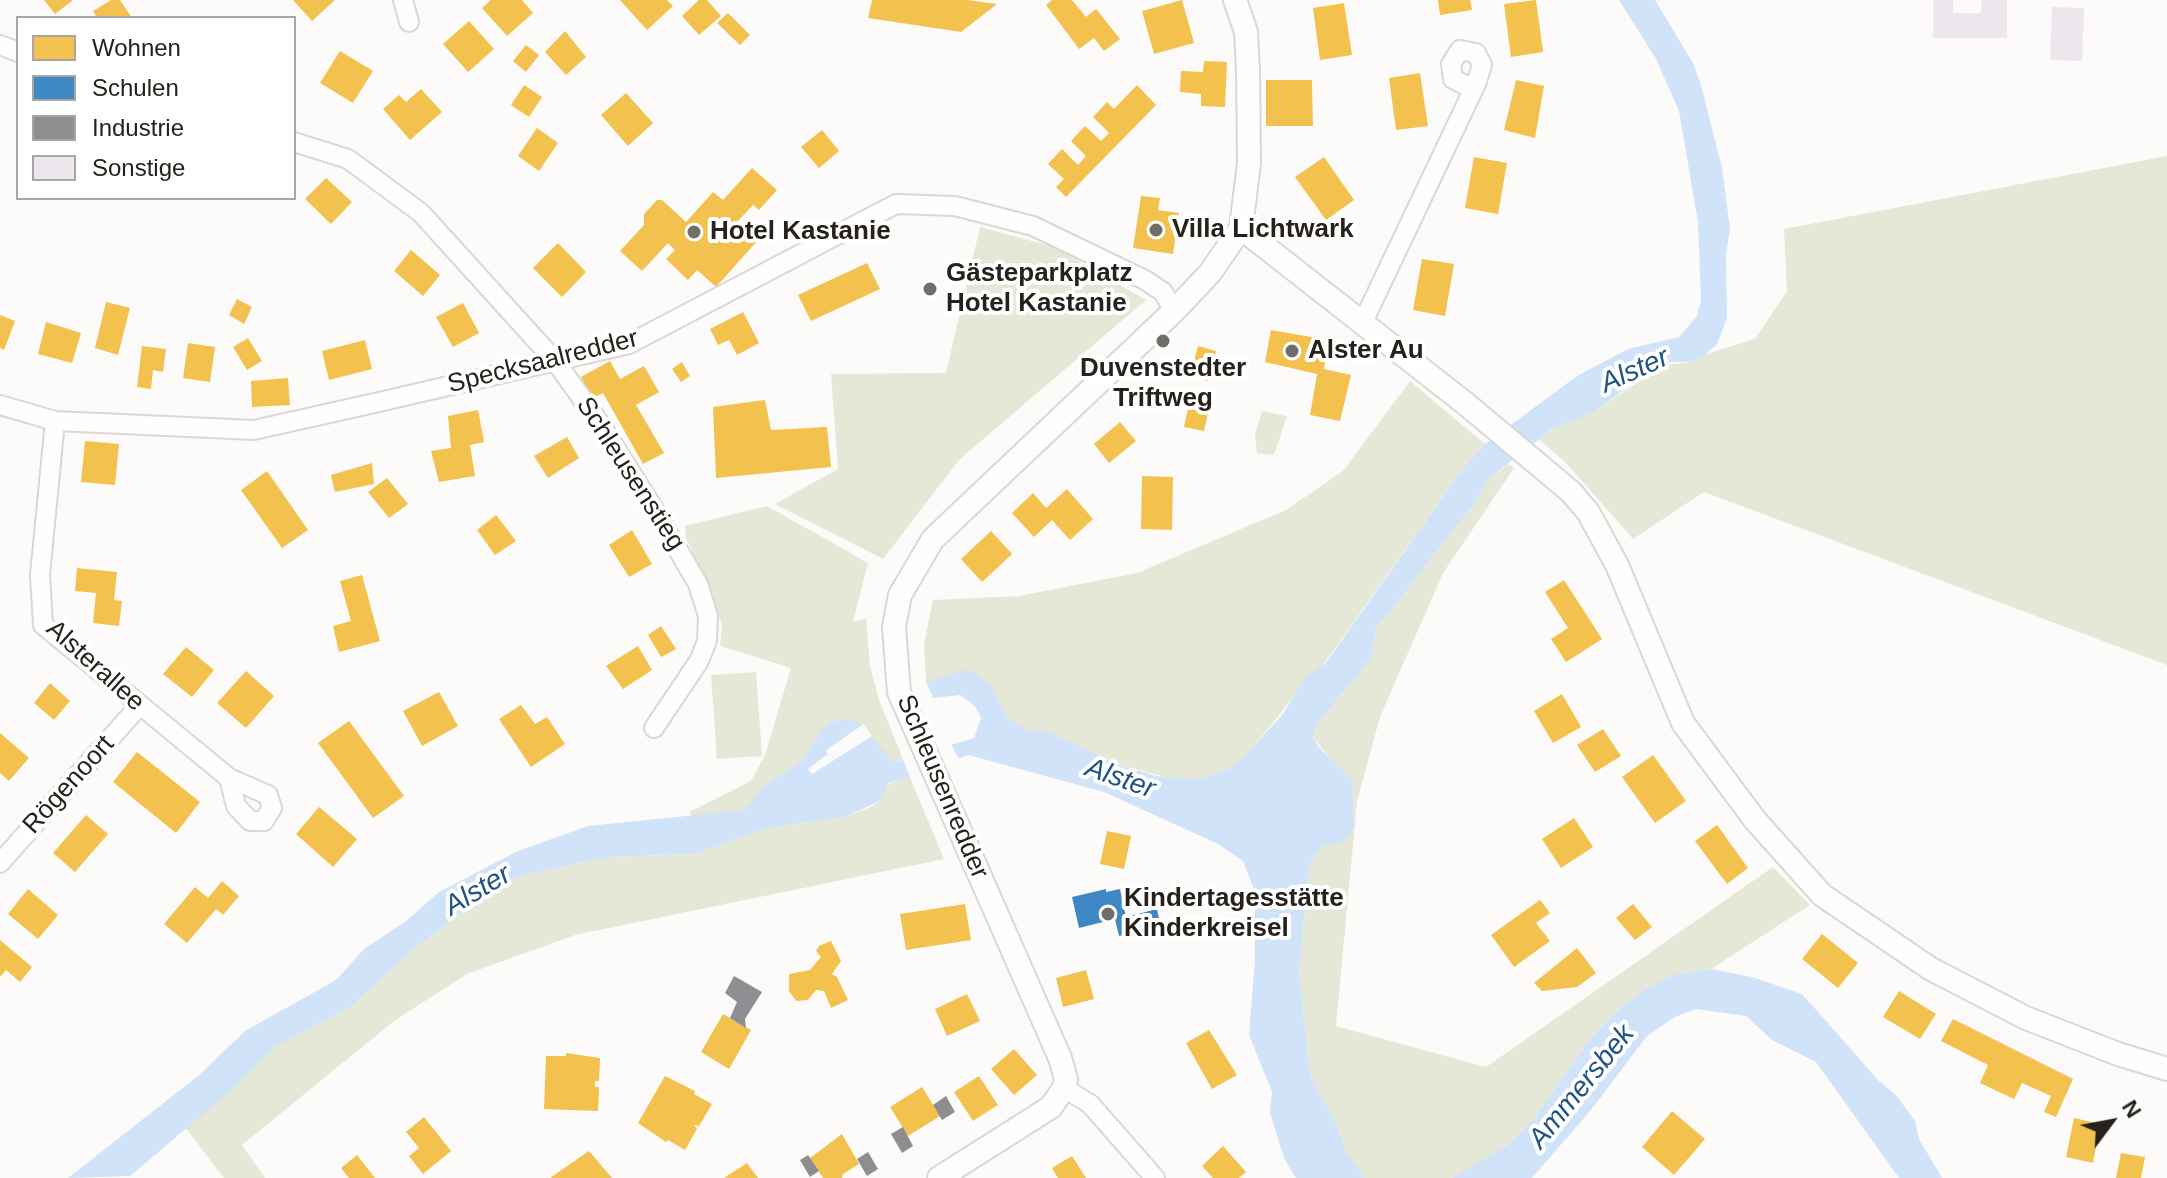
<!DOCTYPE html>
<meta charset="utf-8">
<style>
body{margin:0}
#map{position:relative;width:2167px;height:1178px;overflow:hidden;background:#fdfbf9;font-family:Helvetica,sans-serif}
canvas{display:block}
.legend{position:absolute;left:16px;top:16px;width:280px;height:184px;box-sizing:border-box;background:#fff;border:2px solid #a8a6a3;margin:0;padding:10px 14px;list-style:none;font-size:24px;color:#26211a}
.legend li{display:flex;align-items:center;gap:16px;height:40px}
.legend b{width:40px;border:2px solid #a8a6a3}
.north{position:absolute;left:2071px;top:1082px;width:80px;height:80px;-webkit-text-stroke:6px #fff;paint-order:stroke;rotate:58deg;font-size:22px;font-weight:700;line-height:32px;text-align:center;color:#26211a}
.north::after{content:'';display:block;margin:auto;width:28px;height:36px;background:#26211a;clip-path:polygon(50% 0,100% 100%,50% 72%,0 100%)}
</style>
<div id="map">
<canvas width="2167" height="1178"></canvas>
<ul class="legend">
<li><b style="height:22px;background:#f2c14e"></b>Wohnen</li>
<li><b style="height:22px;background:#3f88c5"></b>Schulen</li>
<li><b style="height:22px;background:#8d8d92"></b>Industrie</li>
<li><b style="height:22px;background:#eee6ed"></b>Sonstige</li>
</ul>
<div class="north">N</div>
</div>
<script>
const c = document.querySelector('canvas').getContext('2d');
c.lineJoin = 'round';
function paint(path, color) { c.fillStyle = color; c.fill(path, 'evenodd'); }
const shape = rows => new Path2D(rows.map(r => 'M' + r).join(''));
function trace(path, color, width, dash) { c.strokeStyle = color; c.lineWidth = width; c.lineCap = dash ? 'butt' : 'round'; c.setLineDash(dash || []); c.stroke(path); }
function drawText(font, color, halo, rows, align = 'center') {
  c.font = font + ' Helvetica,sans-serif'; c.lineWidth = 8; c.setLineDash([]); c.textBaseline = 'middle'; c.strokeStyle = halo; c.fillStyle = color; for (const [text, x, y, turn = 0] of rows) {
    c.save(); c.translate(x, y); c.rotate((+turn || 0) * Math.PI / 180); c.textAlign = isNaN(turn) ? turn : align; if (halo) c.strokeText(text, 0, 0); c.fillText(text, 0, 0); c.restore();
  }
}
paint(shape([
 [2167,156,2167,665,1704,492,1633,539,1566,463,1539,439,1566,420,1597,410,1663,365,1692,362,1706,354,1755,339,1787,291,1784,229],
 [980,227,1054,247,1146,300,959,460,883,559,775,504,838,469,831,374,946,373],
 [1410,381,1485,444,1464,467,1321,668,1314,672,1244,758,1226,770,1199,779,1176,780,1117,764,1048,731,1030,731,1007,717,999,704,926,682,924,644,933,600,1019,596,1137,573,1286,510,1343,471],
 [1262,411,1287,416,1274,455,1257,453,1255,434],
 [1509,464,1514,468,1443,573,1380,717,1357,801,1336,1026,1486,1067,1773,867,1810,905,1711,969,1675,974,1645,989,1619,1009,1592,1037,1532,1121,1506,1146,1468,1170,1452,1178,1365,1178,1347,1152,1333,1117,1310,1076,1299,973,1309,869,1315,854,1324,844,1337,844,1354,828,1353,780,1333,763,1313,737,1318,723,1371,659,1376,629,1474,504,1487,480],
 [767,506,868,563,853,622,866,618,870,666,879,700,903,759,894,762,859,724,822,730,801,762,763,786,746,810,692,817,689,812,751,781,765,755,791,668,720,646,722,626,716,605,686,538,685,526],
 [756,672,762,756,717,759,711,675],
 [909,775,944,859,575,935,467,974,394,1021,242,1145,265,1178,224,1178,185,1127,273,1048,352,1006,410,952,490,890,517,877,607,857,695,854,768,828,845,817,873,806,880,801,883,787]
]), '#e5e8d6');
paint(shape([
 [1619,0,1655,0,1693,63,1701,85,1722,168,1730,229,1726,254,1727,318,1717,344,1706,354,1692,362,1671,362,1647,373,1597,410,1551,430,1487,480,1474,504,1376,629,1371,659,1318,723,1313,737,1319,748,1353,780,1354,828,1347,838,1337,844,1324,845,1315,854,1309,869,1299,973,1310,1076,1333,1117,1347,1152,1365,1178,1296,1178,1284,1158,1270,1113,1272,1092,1249,1035,1255,960,1255,892,1243,861,1218,844,1104,792,968,755,887,784,880,801,845,817,768,828,695,854,607,857,517,877,490,890,410,952,352,1006,273,1048,226,1095,130,1176,68,1178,198,1076,245,1031,336,980,364,949,406,921,439,892,518,851,588,826,745,810,763,786,801,762,822,729,832,722,847,719,860,724,894,762,974,738,981,718,975,706,960,695,933,698,926,682,965,670,974,672,992,686,1007,717,1030,731,1048,731,1117,764,1156,776,1199,779,1226,770,1243,758,1282,715,1307,676,1325,664,1464,467,1485,444,1577,376,1628,349,1679,337,1697,316,1701,300,1698,222,1679,111,1656,59],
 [1711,969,1752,977,1802,994,1879,1081,1896,1095,1915,1121,1919,1139,1942,1178,1899,1178,1816,1062,1772,1040,1746,1016,1696,1009,1675,1017,1647,1036,1591,1110,1532,1178,1452,1178,1506,1146,1532,1121,1592,1037,1619,1009,1645,989,1675,974]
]), '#d0e3f9');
paint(shape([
 [864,724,872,736,812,774,808,769,828,754,826,750],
 [950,741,960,762,911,779,901,755]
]), '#fdfbf9');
paint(shape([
 [44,0,73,0,55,14],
 [111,0,120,0,132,18,97,18,93,11],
 [293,0,335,0,312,21],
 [491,0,522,0,533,13,507,36,482,8],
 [620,0,667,0,673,6,647,30],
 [699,0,707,0,721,16,699,35,682,16],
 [872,0,967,0,997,4,961,32,868,18],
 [1052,0,1072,0,1086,17,1096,9,1120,39,1104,51,1094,38,1079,49,1046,5],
 [1182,0,1194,43,1154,54,1142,11],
 [1438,0,1470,0,1472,10,1440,15],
 [1536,0,1543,52,1511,57,1504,4],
 [1344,3,1352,55,1320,60,1313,8],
 [728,13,750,35,740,45,717,23],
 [469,21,494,49,468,72,443,44],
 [565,31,586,57,566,75,545,52],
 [526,45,539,55,526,72,513,61],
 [340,51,373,71,353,103,320,83],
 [1204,61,1227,62,1225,107,1201,106,1201,94,1180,92,1181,71,1203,72],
 [1420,73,1428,126,1396,130,1389,78],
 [1266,80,1312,80,1313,126,1266,126],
 [1516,80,1544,86,1535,138,1504,130],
 [524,85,542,97,529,117,511,105],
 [1137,85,1156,105,1066,197,1056,187,1064,179,1048,164,1062,149,1078,165,1086,156,1071,141,1085,126,1101,141,1109,133,1093,117,1107,102,1114,109],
 [421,89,442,112,410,140,383,109,399,95,406,102],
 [626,93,653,123,628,146,601,115],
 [537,128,558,143,539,171,518,156],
 [822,130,839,151,819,168,801,147],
 [1324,157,1354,200,1326,220,1295,177],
 [1474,157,1507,163,1498,214,1465,208],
 [752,168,777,190,759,210,753,205,738,221,759,239,716,287,697,270,688,280,666,259,675,250,668,243,642,271,620,251,644,225,644,214,657,200,662,200,686,222,713,192,723,200],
 [326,178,352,202,331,224,305,199],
 [1141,196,1160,198,1158,210,1179,213,1173,254,1133,248],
 [558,243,586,272,562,297,533,268],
 [411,250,440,275,423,296,394,271],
 [1422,259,1454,264,1445,316,1413,310],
 [867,263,880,289,811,321,798,295],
 [237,299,252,307,244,324,229,315],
 [106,302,130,308,118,355,95,348],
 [463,303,479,333,453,347,436,317],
 [743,312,759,343,737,355,729,340,718,345,710,329],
 [0,315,15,321,4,350,0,348],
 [46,322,81,333,72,363,38,354],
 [1271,330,1328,340,1324,369,1351,375,1340,421,1310,415,1317,374,1265,362],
 [248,338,262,361,247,370,233,347],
 [365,340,372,369,329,380,322,351],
 [188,343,215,347,210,382,183,378],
 [142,346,166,349,163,372,153,370,151,389,137,387],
 [1198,346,1216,351,1208,381,1190,376],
 [610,361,620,379,644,366,659,392,636,405,664,453,643,464,603,393,593,398,581,377],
 [682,362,690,376,681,382,672,369],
 [288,378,290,405,252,407,251,381],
 [765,400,771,430,827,427,831,467,716,478,713,407],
 [1188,408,1208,413,1204,431,1184,427],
 [478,410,484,442,470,445,475,476,439,482,431,451,451,448,448,416],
 [1120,422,1136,441,1109,463,1094,444],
 [567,437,579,458,548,478,534,456],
 [85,441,119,444,115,485,81,482],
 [372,463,374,484,335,492,331,475],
 [267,471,308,530,282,548,241,490],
 [1142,476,1173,477,1172,530,1141,529],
 [387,478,408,504,389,518,368,492],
 [1067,489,1093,519,1070,540,1052,520,1034,537,1012,513,1033,493,1046,508],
 [496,515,516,541,495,555,477,530],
 [632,530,652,564,629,577,609,545],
 [991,531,1012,554,982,582,961,559],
 [77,568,117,572,114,600,122,601,119,626,93,623,96,593,75,591],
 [362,575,380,641,339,652,333,626,351,621,340,581],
 [1564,580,1602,639,1566,662,1551,639,1568,628,1545,592],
 [661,626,676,649,661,657,648,635],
 [638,646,652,670,623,689,606,666],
 [186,647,214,670,192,697,163,674],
 [246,671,274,696,246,728,217,703],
 [50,683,70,701,54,720,34,703],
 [439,692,458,726,422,746,403,711],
 [1562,694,1581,727,1553,743,1534,711],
 [521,705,535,724,547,717,565,744,531,767,499,719],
 [349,721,404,796,373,818,318,743],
 [1603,729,1621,756,1595,772,1577,745],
 [0,733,29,758,9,781,0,773],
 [137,752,200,802,176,833,113,782],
 [1653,755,1686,801,1655,823,1622,777],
 [319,807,357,839,333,867,296,834],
 [86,815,108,834,75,872,53,853],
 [1574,818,1593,847,1561,868,1542,839],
 [1717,825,1748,868,1727,884,1695,841],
 [1107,831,1131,836,1124,869,1100,864],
 [222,881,239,896,223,915,216,909,187,943,164,924,195,887,208,898],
 [28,889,58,915,38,939,8,914],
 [1540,900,1550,913,1536,923,1550,941,1514,967,1491,935],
 [965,904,971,940,906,950,900,914],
 [1633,904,1652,927,1635,940,1616,918],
 [1822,934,1858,963,1838,988,1802,959],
 [0,940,32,967,20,982,6,970,0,977],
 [831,941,841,961,832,974,837,977,848,1000,831,1008,824,991,816,990,808,1000,796,1001,789,991,789,974,810,970,821,957,816,951,819,946],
 [1577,948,1596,973,1577,987,1542,991,1534,983],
 [1086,970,1094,999,1063,1007,1056,978],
 [1899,991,1936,1014,1920,1039,1883,1017],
 [967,994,980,1021,947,1036,935,1009],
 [723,1014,751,1030,729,1069,701,1052],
 [1953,1019,2073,1079,2056,1117,2044,1112,2051,1096,2022,1083,2014,1099,1980,1083,1988,1065,1941,1041],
 [1209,1030,1237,1075,1212,1089,1186,1043],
 [1014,1049,1037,1075,1014,1095,991,1069],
 [566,1053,600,1058,599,1081,595,1081,595,1087,599,1087,598,1111,544,1109,546,1056,566,1056],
 [665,1076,695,1091,694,1094,712,1104,699,1126,694,1125,697,1129,685,1150,668,1140,666,1142,638,1123],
 [979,1076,998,1105,973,1121,954,1092],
 [922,1087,940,1116,908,1136,890,1107],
 [1672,1111,1705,1139,1674,1175,1642,1147],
 [424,1117,451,1151,423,1174,409,1156,419,1148,406,1132],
 [2074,1118,2100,1124,2093,1163,2066,1157],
 [842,1134,859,1164,843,1174,842,1178,823,1178,810,1158],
 [1223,1146,1246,1172,1239,1178,1213,1178,1202,1166],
 [589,1151,612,1178,550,1178],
 [2121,1153,2145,1157,2141,1178,2116,1178],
 [357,1155,375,1178,349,1178,341,1168],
 [1072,1156,1086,1178,1058,1178,1052,1168],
 [747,1163,758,1178,724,1178]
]), '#f2c14e');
paint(shape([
 [1106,889,1106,892,1120,889,1126,917,1157,909,1161,928,1119,936,1115,919,1079,928,1072,897]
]), '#3f88c5');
paint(shape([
 [734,976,762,992,745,1019,746,1028,730,1018,737,1002,725,993],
 [946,1096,955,1112,942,1120,933,1105],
 [903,1127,913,1146,902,1153,891,1134],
 [868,1152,878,1169,867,1176,857,1159],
 [808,1155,819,1171,810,1177,800,1160]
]), '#8d8d92');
paint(shape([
 [1933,0,1953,0,1953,13,1981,13,1981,0,2007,0,2007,38,1933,38],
 [2052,7,2084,8,2082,61,2050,60]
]), '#eee6ed');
const minor = shape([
 [403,0,409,22],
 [0,45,18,52],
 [294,142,348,159,421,213,556,362,603,428,657,514,698,584,708,616,707,641,699,661,654,728],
 [1363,322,1476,84,1482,65,1476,53,1460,50,1451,64,1453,79,1467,86,1476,84],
 [0,405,55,421,254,430,379,402,629,344,896,204,955,206,1033,226,1145,280,1163,292,1174,311],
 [55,421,40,575,43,625,229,778,236,806,250,821,264,821,272,808,268,795,229,778],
 [0,863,139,706],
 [1064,1088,1090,1104,1155,1178]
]);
const tertiary = shape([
 [1241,228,1466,404,1571,492,1588,512,1617,565,1683,723,1755,820,1822,895,1931,969,2026,1018,2118,1054,2167,1069],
 [939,1178,1051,1107,1064,1088,1066,1079,1060,1058,899,692,894,627,900,595,933,539,1174,311,1210,273,1241,228,1249,163,1248,70,1246,32,1235,0]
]);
trace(minor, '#dbd7d3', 22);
trace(tertiary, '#dbd7d3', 26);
trace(minor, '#fffefe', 18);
trace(tertiary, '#fffefe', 22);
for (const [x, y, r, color] of [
 [1156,230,8,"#716d68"],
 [694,232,8,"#716d68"],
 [930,289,8,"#716d68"],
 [1163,341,8,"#716d68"],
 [1292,351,8,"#716d68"],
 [1108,914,8,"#716d68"]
]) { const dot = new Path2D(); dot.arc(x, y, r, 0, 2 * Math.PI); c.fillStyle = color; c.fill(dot); trace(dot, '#fff', 3); }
drawText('bold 26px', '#26211a', '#fff', [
 ["Villa Lichtwark",1172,230],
 ["Hotel Kastanie",710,232],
 ["Gästeparkplatz",946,274],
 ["Hotel Kastanie",946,304],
 ["Alster Au",1308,351],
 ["Duvenstedter",1163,369,"center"],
 ["Triftweg",1163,399,"center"],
 ["Kindertagesstätte",1124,899],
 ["Kinderkreisel",1124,929]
], 'left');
drawText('26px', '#26211a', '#fff', [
 ["Specksaalredder",543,362,-14],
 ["Schleusenstieg",630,474,57],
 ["Alsterallee",95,666,42],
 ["Rögenoort",69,785,-48],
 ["Schleusenredder",942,787,67]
]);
drawText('italic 28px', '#205282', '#fff', [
 ["Alster",1635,371,-24],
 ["Alster",1120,779,19],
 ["Alster",478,891,-31],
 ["Ammersbek",1582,1087,-51]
]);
</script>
